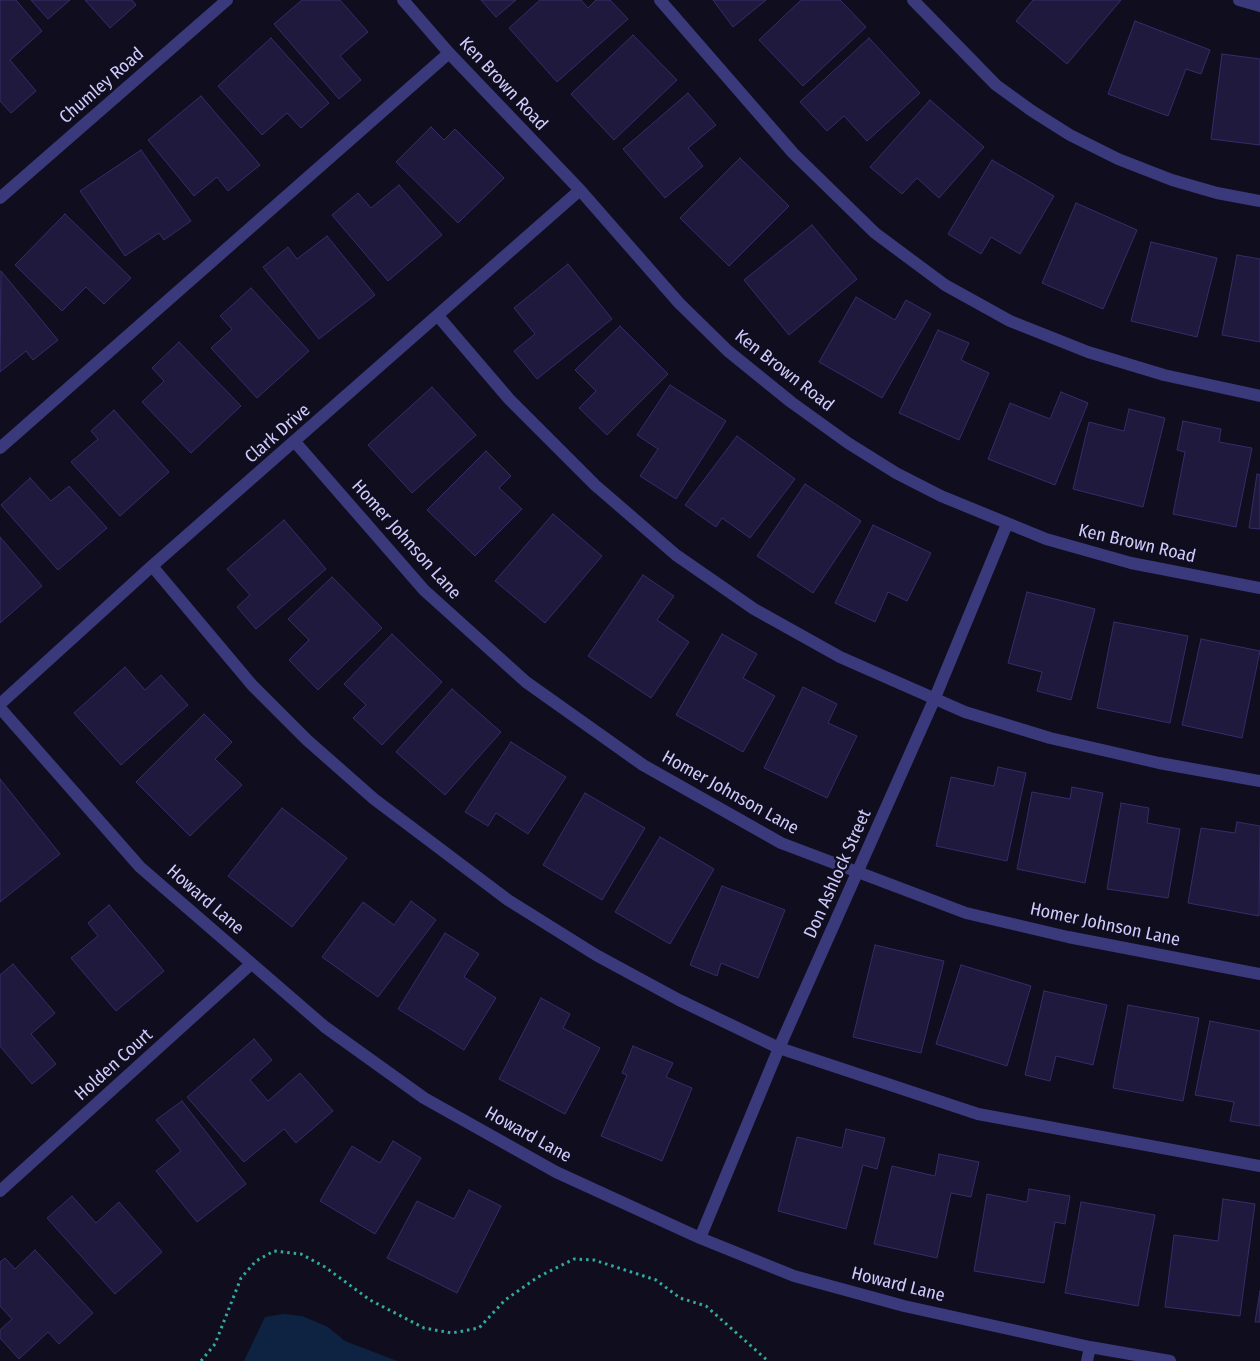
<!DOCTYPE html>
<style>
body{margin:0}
canvas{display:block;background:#0f0d1e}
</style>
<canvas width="1260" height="1361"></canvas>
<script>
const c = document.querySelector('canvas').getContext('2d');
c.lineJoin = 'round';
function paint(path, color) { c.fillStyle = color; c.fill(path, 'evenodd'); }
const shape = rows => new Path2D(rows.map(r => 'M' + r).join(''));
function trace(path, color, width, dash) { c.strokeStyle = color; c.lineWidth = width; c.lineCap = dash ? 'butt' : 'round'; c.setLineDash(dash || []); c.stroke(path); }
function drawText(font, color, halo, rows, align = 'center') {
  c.font = font + ' "Fira Sans Condensed",sans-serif'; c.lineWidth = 5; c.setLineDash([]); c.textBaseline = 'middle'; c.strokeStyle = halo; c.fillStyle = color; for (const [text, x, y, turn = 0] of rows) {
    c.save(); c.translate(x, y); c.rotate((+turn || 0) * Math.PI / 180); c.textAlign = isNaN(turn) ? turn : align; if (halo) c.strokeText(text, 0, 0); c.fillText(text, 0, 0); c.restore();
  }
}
paint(shape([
 [283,1314,302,1316,328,1327,345,1341,397,1361,244,1361,265,1317]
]), '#0d2341');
const building = shape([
 [0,0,16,0,42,31,10,60,36,91,11,113,0,101,0,0],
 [31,0,70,0,48,19,31,0],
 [85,0,132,0,136,5,110,28,85,0],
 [302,0,340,0,368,32,340,56,361,80,339,99,274,24,302,0],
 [481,0,516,0,496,17,481,0],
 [540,0,581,0,588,8,596,0,610,0,628,19,557,82,509,28,540,0],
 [713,0,766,0,733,27,713,0],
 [801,0,840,0,866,27,803,86,759,40,801,0],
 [1033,0,1121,0,1067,64,1016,21,1033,0],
 [1135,21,1210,50,1201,74,1186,69,1168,116,1108,94,1135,21],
 [633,35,677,80,614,140,571,94,633,35],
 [271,38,329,103,301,128,287,113,262,135,218,86,271,38],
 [869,38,920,93,867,141,844,116,827,131,800,102,869,38],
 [1222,54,1260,59,1260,145,1211,139,1222,54],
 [688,93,716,125,688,148,703,166,665,198,623,149,688,93],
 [201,96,260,165,228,191,217,177,194,196,148,140,201,96],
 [930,100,984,147,939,198,917,178,902,194,870,167,930,100],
 [431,127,444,140,455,129,504,178,458,223,396,162,431,127],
 [141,150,191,221,164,240,159,233,125,256,80,191,141,150],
 [740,158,789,206,729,266,680,218,740,158],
 [992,160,1054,196,1020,254,991,237,981,254,948,234,992,160],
 [399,185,442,235,388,281,332,215,358,193,371,208,399,185],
 [1076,203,1137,230,1103,309,1042,283,1076,203],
 [65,214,131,278,104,304,86,287,62,311,15,265,65,214],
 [812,225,857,279,789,335,744,280,812,225],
 [327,236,375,295,319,339,263,267,288,247,297,259,327,236],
 [1151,242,1217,258,1197,337,1131,321,1151,242],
 [1237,255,1260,259,1260,342,1222,335,1237,255],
 [568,264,612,319,537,379,514,351,535,334,514,308,568,264],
 [1,271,58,340,33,360,26,351,0,372,1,271],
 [251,288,309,351,257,398,211,348,232,329,220,316,251,288],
 [856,297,895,320,906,300,931,314,882,398,819,362,856,297],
 [620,326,668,374,607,435,579,408,596,391,575,370,620,326],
 [938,330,969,343,961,360,989,373,959,440,899,413,938,330],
 [179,342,241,406,191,453,142,402,164,381,152,368,179,342],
 [670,385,726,421,676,499,640,476,658,449,637,435,670,385],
 [432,387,476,435,412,493,368,445,432,387],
 [1061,392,1088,403,1055,485,988,459,1010,403,1050,419,1061,392],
 [1129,409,1165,418,1143,507,1073,489,1089,422,1124,431,1129,409],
 [114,410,169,472,120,516,71,462,98,439,91,431,114,410],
 [1183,421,1221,429,1219,442,1252,448,1236,527,1173,514,1185,452,1177,450,1183,421],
 [737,436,795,479,750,538,722,518,716,527,685,505,737,436],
 [486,451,511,476,499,488,522,509,475,556,427,510,486,451],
 [1257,474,1260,475,1260,529,1249,528,1257,474],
 [30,478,51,501,69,486,107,528,58,570,1,505,30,478],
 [805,484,861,521,813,593,757,556,805,484],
 [553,514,602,556,545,623,495,581,553,514],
 [284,520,326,569,256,629,237,607,250,595,227,569,284,520],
 [873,525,931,553,907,601,888,592,875,622,835,603,873,525],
 [0,537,42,586,0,623,0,537],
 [643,575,674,596,657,620,689,642,651,698,588,656,643,575],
 [332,577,382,628,318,690,289,660,309,640,288,619,332,577],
 [1027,592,1095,609,1071,700,1037,691,1042,672,1008,663,1027,592],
 [1114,622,1188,636,1170,723,1097,708,1114,622],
 [392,634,442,682,382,745,353,718,366,705,344,684,392,634],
 [722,634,757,654,743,678,775,696,743,752,676,715,722,634],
 [1201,639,1260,651,1242,738,1182,725,1201,639],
 [125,667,145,690,161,675,188,705,121,765,74,713,125,667],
 [803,687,837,704,828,723,857,736,827,798,764,768,803,687],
 [452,689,501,732,445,795,396,752,452,689],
 [204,714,232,742,215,759,242,785,190,836,136,782,204,714],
 [511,742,566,777,528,834,496,813,488,826,465,812,511,742],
 [998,767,1026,773,1007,861,936,846,951,777,994,786,998,767],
 [0,779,60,854,0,902,0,779],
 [1072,787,1103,793,1085,883,1017,869,1032,792,1070,799,1072,787],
 [585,793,645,828,602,900,543,865,585,793],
 [1121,803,1149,808,1147,823,1180,829,1168,898,1107,889,1121,803],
 [282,808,347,858,292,927,228,876,282,808],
 [1237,822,1260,826,1259,916,1188,903,1201,828,1235,833,1237,822],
 [660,837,714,869,670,944,615,912,660,837],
 [722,886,785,910,758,978,721,963,717,976,690,965,722,886],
 [411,901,436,920,378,997,322,957,363,902,394,925,411,901],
 [109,905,164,971,116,1011,71,958,98,936,88,923,109,905],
 [445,933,479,954,464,977,496,998,464,1050,398,1009,445,933],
 [875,945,944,961,921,1053,853,1037,875,945],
 [13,964,55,1013,31,1034,56,1064,32,1084,0,1046,0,975,13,964],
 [961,965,1031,986,1007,1066,936,1044,961,965],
 [1044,991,1107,1005,1093,1065,1056,1056,1050,1081,1025,1075,1044,991],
 [541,998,570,1014,563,1028,600,1048,565,1114,499,1079,541,998],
 [1128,1005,1199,1018,1183,1101,1113,1088,1128,1005],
 [1210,1021,1260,1031,1260,1126,1230,1121,1234,1102,1195,1095,1210,1021],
 [254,1039,272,1060,250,1080,268,1101,300,1073,333,1111,296,1143,284,1129,244,1162,187,1097,254,1039],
 [633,1046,673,1063,666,1077,692,1088,662,1161,601,1136,627,1075,622,1073,633,1046],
 [182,1101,246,1184,197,1222,156,1171,181,1151,156,1120,182,1101],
 [846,1129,885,1138,877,1169,863,1165,846,1229,778,1211,797,1137,842,1148,846,1129],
 [393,1141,421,1158,375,1234,320,1201,352,1146,380,1163,393,1141],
 [939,1154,979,1162,971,1197,951,1193,937,1258,874,1244,892,1166,935,1176,939,1154],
 [1029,1189,1070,1196,1065,1224,1055,1222,1044,1283,974,1271,987,1194,1027,1202,1029,1189],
 [469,1190,501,1206,457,1293,387,1258,417,1201,454,1219,469,1190],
 [72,1196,96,1223,119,1202,162,1252,115,1294,47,1218,72,1196],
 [1223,1199,1255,1204,1240,1316,1165,1307,1174,1235,1218,1241,1223,1199],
 [1081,1202,1155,1215,1138,1306,1065,1293,1081,1202],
 [35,1250,93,1313,59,1344,48,1332,19,1359,0,1338,0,1330,12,1319,0,1306,0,1262,5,1258,15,1269,35,1250],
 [1260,1291,1260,1322,1255,1322,1260,1291]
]);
paint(building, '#1f193e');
trace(building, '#362c69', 1);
trace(shape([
 [201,1361,215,1344,241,1278,256,1261,274,1251,301,1254,325,1267,370,1300,424,1328,452,1333,479,1328,505,1300,538,1277,574,1259,594,1260,656,1280,680,1298,706,1306,768,1361]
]), '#32aa9f', 3, [2.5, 4]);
trace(shape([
 [403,0,449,53,580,190,679,303,728,351,791,402,848,443,896,473,941,496,1046,539,1131,563,1260,588],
 [660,0,793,153,875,233,945,285,1010,321,1088,352,1164,375,1260,396],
 [913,0,996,85,1032,111,1070,135,1118,159,1172,180,1217,193,1260,201],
 [1239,0,1260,6],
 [0,198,227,0],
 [438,316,509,399,595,485,676,555,754,609,840,657,965,712,1050,738,1159,763,1260,781],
 [295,442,424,590,526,682,643,765,781,843,966,913,1068,937,1260,974],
 [0,448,449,53],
 [152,566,252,685,307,740,374,799,508,900,596,955,679,1000,779,1048,978,1114,1260,1166],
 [0,704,152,566,580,190],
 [0,708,140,867,325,1027,424,1098,556,1172,700,1238,794,1276,904,1306,1090,1347,1170,1361],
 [0,1191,251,964],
 [700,1238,779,1048,934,700,1007,524],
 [1087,1361,1090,1347]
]), '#39397b', 12);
drawText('18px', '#cfcbfd', '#0f0d1e', [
 ["Ken Brown Road",503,84,47],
 ["Chumley Road",102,86,-41],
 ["Ken Brown Road",784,371,38],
 ["Clark Drive",278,434,-41],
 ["Homer Johnson Lane",406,540,48],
 ["Ken Brown Road",1137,544,13],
 ["Homer Johnson Lane",730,793,29],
 ["Don Ashlock Street",838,874,-66],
 ["Howard Lane",205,900,41],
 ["Homer Johnson Lane",1105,925,12],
 ["Holden Court",114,1065,-42],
 ["Howard Lane",528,1135,29],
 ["Howard Lane",898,1285,14]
]);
</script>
